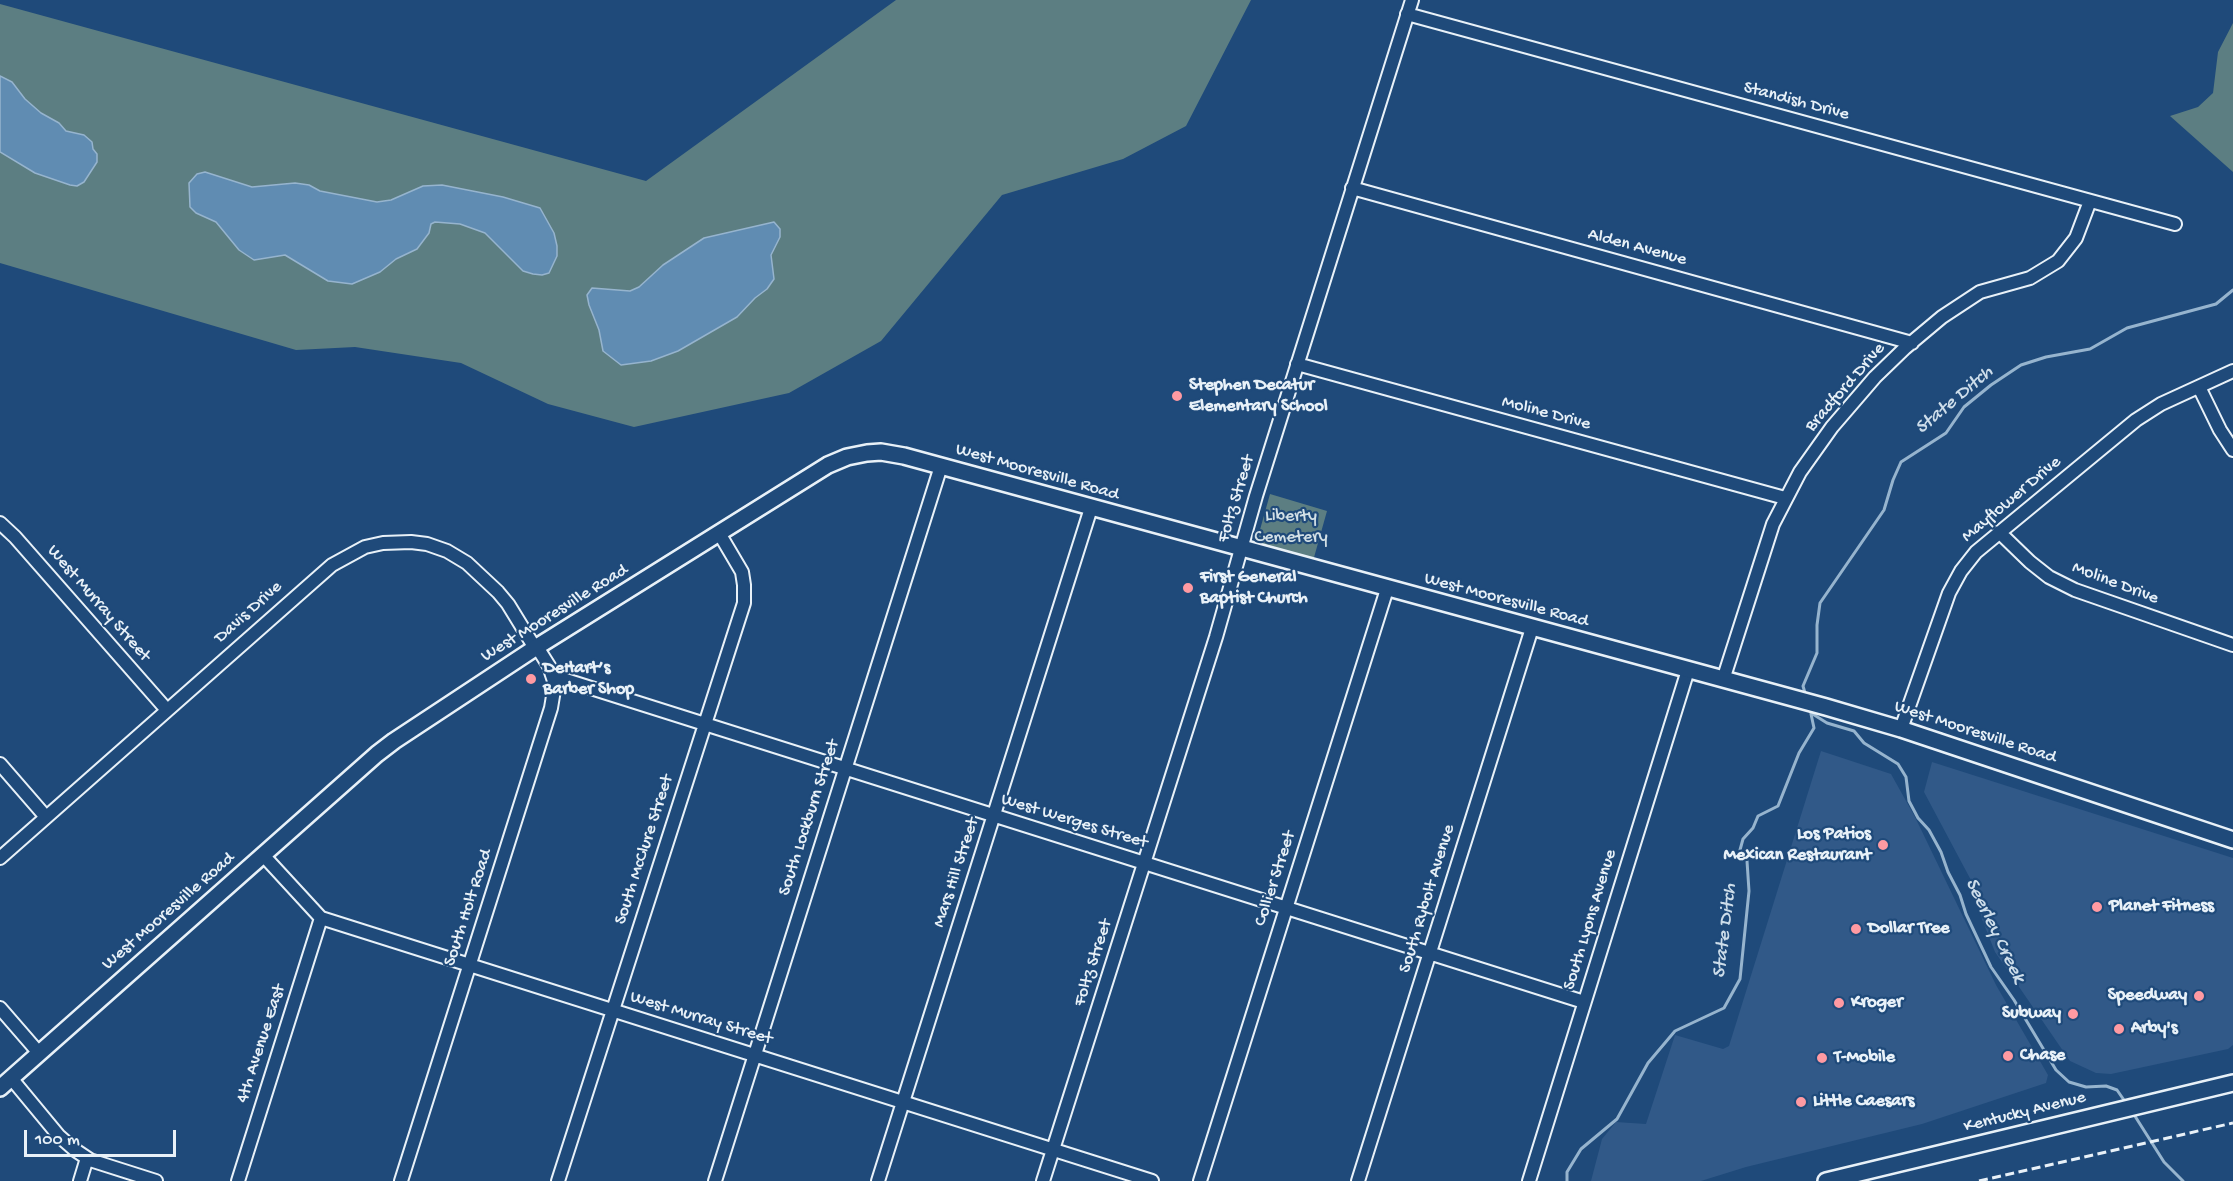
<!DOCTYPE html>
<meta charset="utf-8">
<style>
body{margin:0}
#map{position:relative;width:2233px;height:1181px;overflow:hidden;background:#1f4a7a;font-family:"Gochi Hand",sans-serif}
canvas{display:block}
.scale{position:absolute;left:24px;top:1130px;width:152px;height:27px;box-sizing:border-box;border:3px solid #e8f1f8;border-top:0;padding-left:8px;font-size:18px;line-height:21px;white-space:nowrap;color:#e8f1f8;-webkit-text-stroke:4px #1f4a7a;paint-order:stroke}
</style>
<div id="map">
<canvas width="2233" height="1181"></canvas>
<div class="scale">100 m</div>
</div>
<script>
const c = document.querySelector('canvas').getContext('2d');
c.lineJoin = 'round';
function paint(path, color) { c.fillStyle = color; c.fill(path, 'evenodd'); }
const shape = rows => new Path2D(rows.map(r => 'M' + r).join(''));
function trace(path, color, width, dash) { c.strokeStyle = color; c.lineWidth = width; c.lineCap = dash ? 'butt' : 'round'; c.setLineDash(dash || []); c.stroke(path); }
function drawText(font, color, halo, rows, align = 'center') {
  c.font = font + ' "Gochi Hand",sans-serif'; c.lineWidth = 4.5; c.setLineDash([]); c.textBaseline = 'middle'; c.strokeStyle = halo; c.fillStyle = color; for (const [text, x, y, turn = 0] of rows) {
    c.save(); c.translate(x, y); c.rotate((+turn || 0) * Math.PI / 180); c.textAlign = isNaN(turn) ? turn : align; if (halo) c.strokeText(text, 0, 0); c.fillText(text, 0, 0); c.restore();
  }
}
paint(shape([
 [1821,751,1891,774,1915,817,1996,985,2048,1075,2046,1083,1922,1124,1746,1167,1701,1181,1591,1181,1602,1139,1616,1122,1646,1124,1675,1035,1723,1049,1729,1046],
 [1932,762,2233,858,2233,1045,2228,1049,2111,1074,2096,1073,2070,1061,1995,952,1982,919,1973,884,1924,792]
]), '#315988');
paint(shape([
 [896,0,1251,0,1186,126,1123,159,1002,195,881,341,789,393,634,427,548,404,461,363,355,347,296,350,0,263,0,4,646,181],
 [2233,23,2233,172,2170,116,2198,107,2213,93,2218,52],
 [1270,494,1327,511,1313,561,1256,544]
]), '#5c7e82');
const water = shape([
 [0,76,12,82,25,99,41,113,59,123,66,131,84,135,92,142,93,149,97,154,97,162,84,182,77,186,70,185,35,173,0,152,0,76],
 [205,172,252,187,295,183,309,185,320,191,377,202,391,200,423,186,442,185,503,197,540,208,554,233,557,246,557,256,549,273,542,275,533,274,523,271,485,233,460,224,435,222,431,224,429,233,417,249,396,259,380,272,352,284,328,281,285,255,254,260,239,250,216,222,196,213,190,207,189,183,197,174,205,172],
 [774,222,780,229,780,237,771,255,774,279,767,289,755,298,737,317,678,351,651,361,621,365,603,351,599,330,589,305,587,295,592,288,630,291,639,287,663,265,704,238,774,222]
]);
paint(water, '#608cb2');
trace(water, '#96b4ce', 1.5);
trace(shape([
 [1805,693,1803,686,1817,653,1817,625,1820,603,1884,510,1893,480,1901,462,1946,433,1964,407,1991,385,2021,365,2046,357,2090,349,2127,328,2216,304,2233,290],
 [1811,713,1827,723,1854,731,1864,743,1898,764,1906,777,1909,801,1918,818,1929,830,1941,852,1948,872,1960,895,1966,914,1991,967,2014,1000,2056,1070,2069,1082,2086,1087,2106,1086,2117,1090,2126,1103],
 [2133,1113,2164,1162,2183,1181],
 [1567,1181,1567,1172,1581,1149,1617,1119,1648,1063,1675,1031,1724,1008,1740,979,1749,891,1747,861,1740,850,1743,839,1753,828,1758,816,1778,806,1799,753,1814,728,1811,714]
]), '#96b4ce', 3);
const minor = shape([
 [1407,14,2175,224],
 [1352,188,1912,343],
 [1297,364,1785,498],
 [2199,387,2220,430,2233,450],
 [0,523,15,537,167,710],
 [1999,532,2030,562,2049,577,2075,590,2233,645],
 [553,676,1584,1002],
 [1723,680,1773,524,1800,472,1832,427,1875,377,1905,348,1942,317,1980,292,2030,278,2058,261,2076,238,2090,201],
 [1901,729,1949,593,1961,571,1976,552,2136,420,2161,404,2233,371],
 [0,764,46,817],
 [263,855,321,918,1152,1181],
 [0,858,332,565,365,547,383,543,411,542,427,544,447,551,467,563,498,592,508,604,535,648],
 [0,1008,39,1053],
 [11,1078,59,1136,75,1150,90,1160,156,1181],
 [80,1181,87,1158],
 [238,1181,321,918],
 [401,1181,551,708,555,684,549,666,537,647],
 [558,1181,744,603,744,585,742,572,719,533],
 [715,1181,941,466],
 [878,1181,1091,508],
 [1043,1181,1216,637,1256,496,1412,0],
 [1200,1181,1387,589],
 [1358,1181,1532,628],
 [1529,1181,1688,670]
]);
const major = shape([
 [0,1088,377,754,394,741,535,648,828,465,847,457,867,453,881,452,904,456,1826,707,1901,729,2233,840],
 [1826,1181,2233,1083]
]);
trace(minor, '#e8f1f8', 16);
trace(major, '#e8f1f8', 20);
trace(minor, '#1f4a7a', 12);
trace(major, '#1f4a7a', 15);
trace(shape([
 [1979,1181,2233,1123]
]), '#e8f1f8', 3, [9, 4.5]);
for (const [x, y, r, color] of [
 [1177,396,6,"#ff9aa2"],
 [1188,588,6,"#ff9aa2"],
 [531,679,6,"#ff9aa2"],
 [1883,845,6,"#ff9aa2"],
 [2097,907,6,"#ff9aa2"],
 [1856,929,6,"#ff9aa2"],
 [2199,996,6,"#ff9aa2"],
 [1839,1003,6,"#ff9aa2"],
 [2073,1014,6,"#ff9aa2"],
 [2119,1029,6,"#ff9aa2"],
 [2008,1056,6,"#ff9aa2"],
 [1822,1058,6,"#ff9aa2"],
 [1801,1102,6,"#ff9aa2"]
]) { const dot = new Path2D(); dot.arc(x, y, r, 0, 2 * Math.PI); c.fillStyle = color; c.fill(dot); trace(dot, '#1f4a7a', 2); }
drawText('18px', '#e8f1f8', '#1f4a7a', [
 ["Standish Drive",1796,102,15],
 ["Alden Avenue",1637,248,15],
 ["Bradford Drive",1846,388,-49],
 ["Moline Drive",1546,414,15],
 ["West Mooresville Road",1037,473,16],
 ["Foltz Street",1237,499,-73],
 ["Mayflower Drive",2012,500,-40],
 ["Moline Drive",2115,584,21],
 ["West Mooresville Road",1506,601,15],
 ["West Murray Street",98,604,49],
 ["Davis Drive",249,613,-42],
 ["West Mooresville Road",555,614,-32],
 ["West Mooresville Road",1975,733,18],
 ["South Lockburn Street",810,818,-72],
 ["West Werges Street",1074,822,17],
 ["South McClure Street",645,850,-72],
 ["Mars Hill Street",957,873,-72],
 ["Collier Street",1276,879,-72],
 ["South Rybolt Avenue",1428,899,-73],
 ["South Holt Road",469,908,-72],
 ["West Mooresville Road",169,912,-41],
 ["South Lyons Avenue",1591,920,-73],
 ["Foltz Street",1094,963,-72],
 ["West Murray Street",701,1019,17],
 ["4th Avenue East",262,1044,-72],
 ["Kentucky Avenue",2025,1113,-14]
]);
drawText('bold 18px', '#e8f1f8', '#1f4a7a', [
 ["Stephen Decatur",1189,386],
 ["Elementary School",1189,407],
 ["First General",1200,578],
 ["Baptist Church",1200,599],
 ["DeHart’s",543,669],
 ["Barber Shop",543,690],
 ["Los Patios",1871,835,"right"],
 ["Mexican Restaurant",1871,856,"right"],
 ["Planet Fitness",2109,907],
 ["Dollar Tree",1868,929],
 ["Speedway",2187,996,"right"],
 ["Kroger",1851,1003],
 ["Subway",2061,1014,"right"],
 ["Arby's",2131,1029],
 ["Chase",2020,1056],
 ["T-Mobile",1834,1058],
 ["Little Caesars",1813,1102]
], 'left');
drawText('18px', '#d3e0e6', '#1f4a7a', [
 ["Liberty",1291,517],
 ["Cemetery",1291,538]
]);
drawText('italic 20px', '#cdddea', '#1f4a7a', [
 ["State Ditch",1955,401,-40],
 ["State Ditch",1726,931,-83],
 ["Seerley Creek",1994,931,64]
]);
</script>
